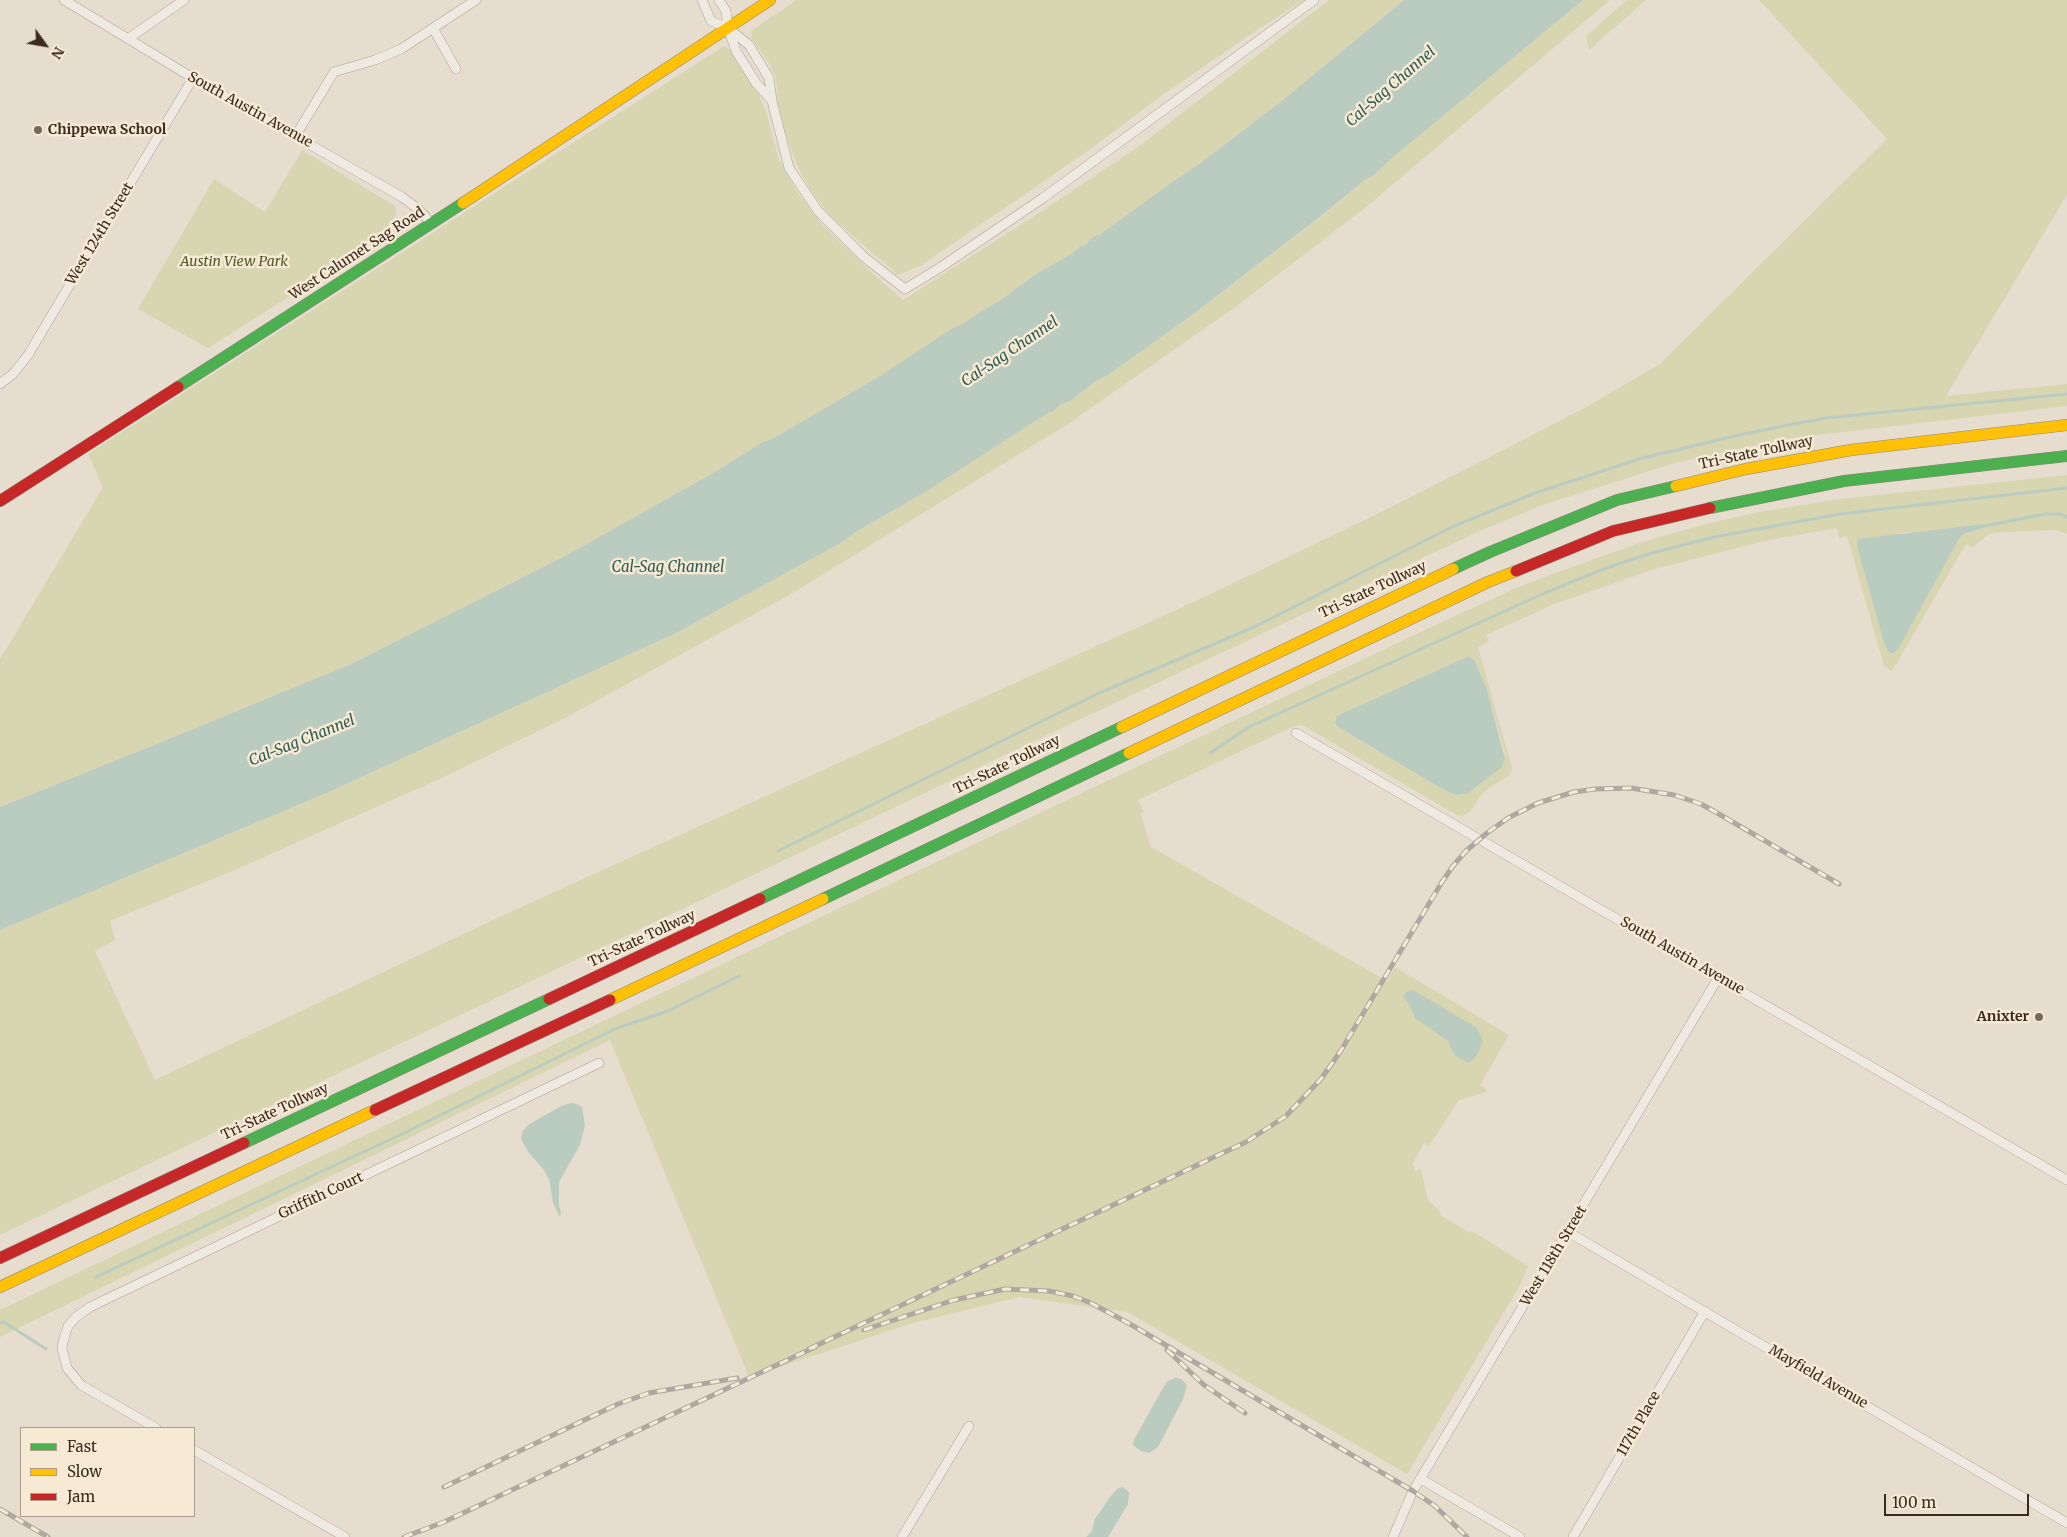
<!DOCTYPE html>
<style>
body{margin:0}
#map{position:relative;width:2067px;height:1537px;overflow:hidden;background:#e6ddcf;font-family:Merriweather,serif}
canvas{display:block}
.legend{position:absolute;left:20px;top:1427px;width:175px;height:90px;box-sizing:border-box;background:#f7ead5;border:1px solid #ac9d8c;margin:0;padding:6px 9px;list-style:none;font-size:15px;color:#3c2a1f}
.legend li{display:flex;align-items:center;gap:10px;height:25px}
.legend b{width:25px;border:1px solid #ac9d8c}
.north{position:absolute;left:20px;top:20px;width:50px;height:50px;-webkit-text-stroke:4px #f7ead5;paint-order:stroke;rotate:122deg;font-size:14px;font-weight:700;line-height:20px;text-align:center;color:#3c2a1f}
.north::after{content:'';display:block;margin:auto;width:18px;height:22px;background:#3c2a1f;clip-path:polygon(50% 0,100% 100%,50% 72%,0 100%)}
.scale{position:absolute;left:1884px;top:1494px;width:145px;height:22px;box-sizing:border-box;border:2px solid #3c2a1f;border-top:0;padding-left:6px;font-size:15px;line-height:18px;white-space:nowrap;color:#3c2a1f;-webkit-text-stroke:4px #f7ead5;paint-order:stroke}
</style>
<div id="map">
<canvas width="2067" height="1537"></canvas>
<ul class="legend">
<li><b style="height:6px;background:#4caf50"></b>Fast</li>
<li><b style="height:6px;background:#ffc107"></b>Slow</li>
<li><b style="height:6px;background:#c62828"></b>Jam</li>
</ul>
<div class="north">N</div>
<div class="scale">100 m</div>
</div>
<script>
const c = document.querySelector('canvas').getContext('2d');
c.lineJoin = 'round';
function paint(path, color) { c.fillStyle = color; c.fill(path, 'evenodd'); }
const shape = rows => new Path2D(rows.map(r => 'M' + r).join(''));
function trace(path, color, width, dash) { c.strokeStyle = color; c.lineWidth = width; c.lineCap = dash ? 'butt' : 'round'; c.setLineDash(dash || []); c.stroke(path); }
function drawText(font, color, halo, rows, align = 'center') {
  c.font = font + ' Merriweather,serif'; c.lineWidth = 5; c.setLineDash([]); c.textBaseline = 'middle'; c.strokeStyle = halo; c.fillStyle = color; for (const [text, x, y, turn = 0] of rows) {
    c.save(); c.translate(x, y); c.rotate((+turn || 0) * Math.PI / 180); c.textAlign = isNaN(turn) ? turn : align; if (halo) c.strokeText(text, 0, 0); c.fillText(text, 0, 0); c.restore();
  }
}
paint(shape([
 [797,0,1304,0,1251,34,1161,96,1085,153,920,266,898,275,831,217,813,194,799,169,786,137,778,103,776,78,768,62,751,38,752,30],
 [1329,0,1404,0,1283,100,1198,165,1175,180,1099,235,1094,236,1085,245,1080,246,1073,253,1036,274,998,302,988,307,961,326,951,329,880,376,772,439,763,442,715,472,565,556,351,664,159,743,0,807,0,659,103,487,88,454,724,46,732,51,758,92,767,115,779,160,797,192,821,223,869,270,903,300,1042,211,1138,147],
 [1583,0,1610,0,1365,208,1238,305,1068,424,791,594,565,718,446,776,244,866,110,921,115,940,95,951,155,1080,508,913,1198,600,1371,517,1486,459,1588,406,1660,364,1887,139,1759,0,2067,0,2067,195,1946,396,2067,384,2067,406,1783,439,1671,464,1540,506,1480,531,994,760,0,1235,0,930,322,795,676,633,846,540,854,533,925,492,1048,413,1054,411,1061,404,1070,401,1096,381,1108,375,1188,318,1322,216,1366,179,1373,176,1391,159],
 [1627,0,1646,0,1589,50,1586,36],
 [302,150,395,206,396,215,386,230,350,258,208,348,138,309,214,179,265,212],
 [2067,475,2067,534,2056,530,2003,532,1989,534,1972,548,1966,544,1892,671,1884,666,1847,536,1839,538,1837,528,1764,541,1655,569,1554,604,1486,635,1489,641,1478,647,1512,768,1510,775,1490,787,1481,795,1470,812,1463,816,1457,815,1302,725,1294,726,1138,800,1144,812,1141,814,1151,847,1387,981,1395,967,1509,1035,1480,1085,1486,1089,1486,1092,1459,1100,1429,1146,1424,1143,1413,1163,1415,1171,1421,1169,1428,1200,1441,1212,1440,1215,1470,1233,1472,1231,1528,1266,1519,1287,1407,1474,1127,1312,1020,1297,913,1323,749,1377,610,1040,0,1337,0,1310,785,934,1448,619,1528,583,1639,543,1706,524,1759,512,1840,499],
 [1984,525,1985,526,1983,528,1964,534,1959,539,1894,653,1890,653,1885,646,1859,554,1903,532,1923,533],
 [1469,656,1475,661,1487,690,1505,753,1501,768,1467,794,1457,795,1439,787,1338,727,1335,719,1338,716]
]), '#d8d5b1');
paint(shape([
 [1404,0,1583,0,1391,159,1373,176,1366,179,1321,216,1188,318,1108,375,1096,381,1070,401,1061,404,1054,411,1048,413,925,492,854,533,846,540,676,633,322,795,0,930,0,807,159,743,351,664,565,556,715,472,763,442,772,439,880,376,951,329,961,325,988,307,998,302,1036,274,1073,253,1080,246,1085,245,1094,236,1099,235,1175,180,1198,165,1283,100],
 [1984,524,1985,526,1983,528,1964,534,1959,539,1898,649,1894,653,1890,653,1885,646,1859,554,1857,544,1858,539],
 [1469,656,1475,661,1487,690,1505,759,1501,768,1467,794,1456,795,1439,787,1338,727,1335,723,1337,716],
 [1413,990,1477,1028,1483,1041,1477,1055,1469,1063,1455,1056,1448,1041,1415,1018,1409,1004,1403,997,1406,992],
 [571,1103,579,1105,582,1107,585,1125,580,1145,559,1182,559,1206,561,1212,560,1217,553,1203,549,1179,544,1170,529,1153,522,1141,521,1137,522,1132,528,1125,561,1106],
 [1175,1378,1181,1379,1187,1385,1183,1399,1158,1447,1149,1453,1141,1451,1133,1445,1134,1440,1164,1386,1168,1381],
 [1123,1487,1129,1492,1128,1504,1108,1537,1086,1537,1092,1531,1095,1519,1110,1497,1118,1488]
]), '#bacbc0');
trace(shape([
 [1985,526,2045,514,2060,514,2067,517],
 [1210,753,1249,727,1547,592,1606,568,1652,553,1714,537,1840,514,2067,488],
 [778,851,1097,694,1254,627,1452,527,1535,493,1639,459,1730,437,1783,426,1826,418,2067,394],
 [96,1277,404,1133,615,1029,668,1011,739,976],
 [0,1323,4,1322,46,1349]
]), '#bacbc0', 3);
const street = shape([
 [64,0,193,78,402,197,418,209,432,224],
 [702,0,711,21,728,28,749,45,769,78,772,101,789,168,818,211,864,257,905,289,941,267,1043,198,1314,0],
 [719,0,726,11,728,28,736,51,756,83,772,101],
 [433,28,456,69],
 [129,38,184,0],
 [296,135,334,72,375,60,401,49,476,0],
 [0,384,13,374,28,355,193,78],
 [1296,733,2067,1180],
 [1568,1232,2067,1523],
 [156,1428,81,1385,67,1368,62,1348,64,1338,68,1326,76,1317,90,1307,599,1063],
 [194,1450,345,1537],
 [1421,1479,1520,1537],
 [902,1537,969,1426],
 [1393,1537,1413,1491,1718,978],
 [1573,1537,1705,1311]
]);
const fast = shape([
 [178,387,463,203],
 [1710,508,1844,481,2067,456],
 [1453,569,1490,552,1617,500,1676,486],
 [760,899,1122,727],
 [823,899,1129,753],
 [244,1143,549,999]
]);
const slow = shape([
 [463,203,770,0],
 [1676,486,1746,469,1851,450,2067,425],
 [1122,727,1453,569],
 [1129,753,1488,582,1516,571],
 [610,1000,823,899],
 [0,1287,375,1110]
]);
const jam = shape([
 [0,501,178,387],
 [1516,571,1613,531,1710,508],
 [549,999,760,899],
 [375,1110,610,1000],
 [0,1258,244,1143]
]);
trace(street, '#aca297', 10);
trace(fast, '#91887f', 12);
trace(slow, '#91887f', 12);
trace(jam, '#91887f', 12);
trace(street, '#eee9e1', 9);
trace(fast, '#4caf50', 11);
trace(slow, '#ffc107', 11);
trace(jam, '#c62828', 11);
const rail = shape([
 [864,1330,954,1300,1005,1289,1049,1291,1073,1296,1091,1303,1130,1324,1413,1491,1435,1506,1467,1537],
 [809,1349,1246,1142,1286,1116,1321,1079,1340,1052,1442,882,1453,866,1466,851,1487,833,1508,818,1538,803,1574,792,1595,789,1631,788,1674,795,1701,804,1719,814,1839,884],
 [1167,1350,1204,1385,1245,1413],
 [444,1487,618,1404,649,1393,737,1378],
 [0,1509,48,1537],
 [404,1537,444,1522,815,1347]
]);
trace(rail, '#aea8a1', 5);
trace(rail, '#f7ead5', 3, [9]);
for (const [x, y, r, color] of [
 [38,130,5,"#78695d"],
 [2039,1017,5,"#78695d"]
]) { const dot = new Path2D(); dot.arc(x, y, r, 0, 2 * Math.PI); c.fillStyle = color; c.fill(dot); trace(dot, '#f7ead5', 2); }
drawText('14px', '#3c2a1f', '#f7ead5', [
 ["South Austin Avenue",250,110,29],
 ["West 124th Street",100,234,-59],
 ["West Calumet Sag Road",357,254,-33],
 ["Tri-State Tollway",1756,453,-12],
 ["Tri-State Tollway",1373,590,-25],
 ["Tri-State Tollway",1007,765,-26],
 ["Tri-State Tollway",642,939,-25],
 ["South Austin Avenue",1682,956,30],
 ["Tri-State Tollway",275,1112,-25],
 ["Griffith Court",321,1196,-25],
 ["West 118th Street",1554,1256,-59],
 ["Mayfield Avenue",1818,1377,30],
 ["117th Place",1639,1424,-60]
]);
drawText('bold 14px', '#3c2a1f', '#f7ead5', [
 ["Chippewa School",48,130],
 ["Anixter",2029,1017,"right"]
], 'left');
drawText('italic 14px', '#505925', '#f7ead5', [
 ["Austin View Park",234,262]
]);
drawText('italic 15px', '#2d5c55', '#f7ead5', [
 ["Cal-Sag Channel",1391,87,-41],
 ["Cal-Sag Channel",1010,352,-34],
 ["Cal-Sag Channel",668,568],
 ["Cal-Sag Channel",302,741,-22]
]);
</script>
